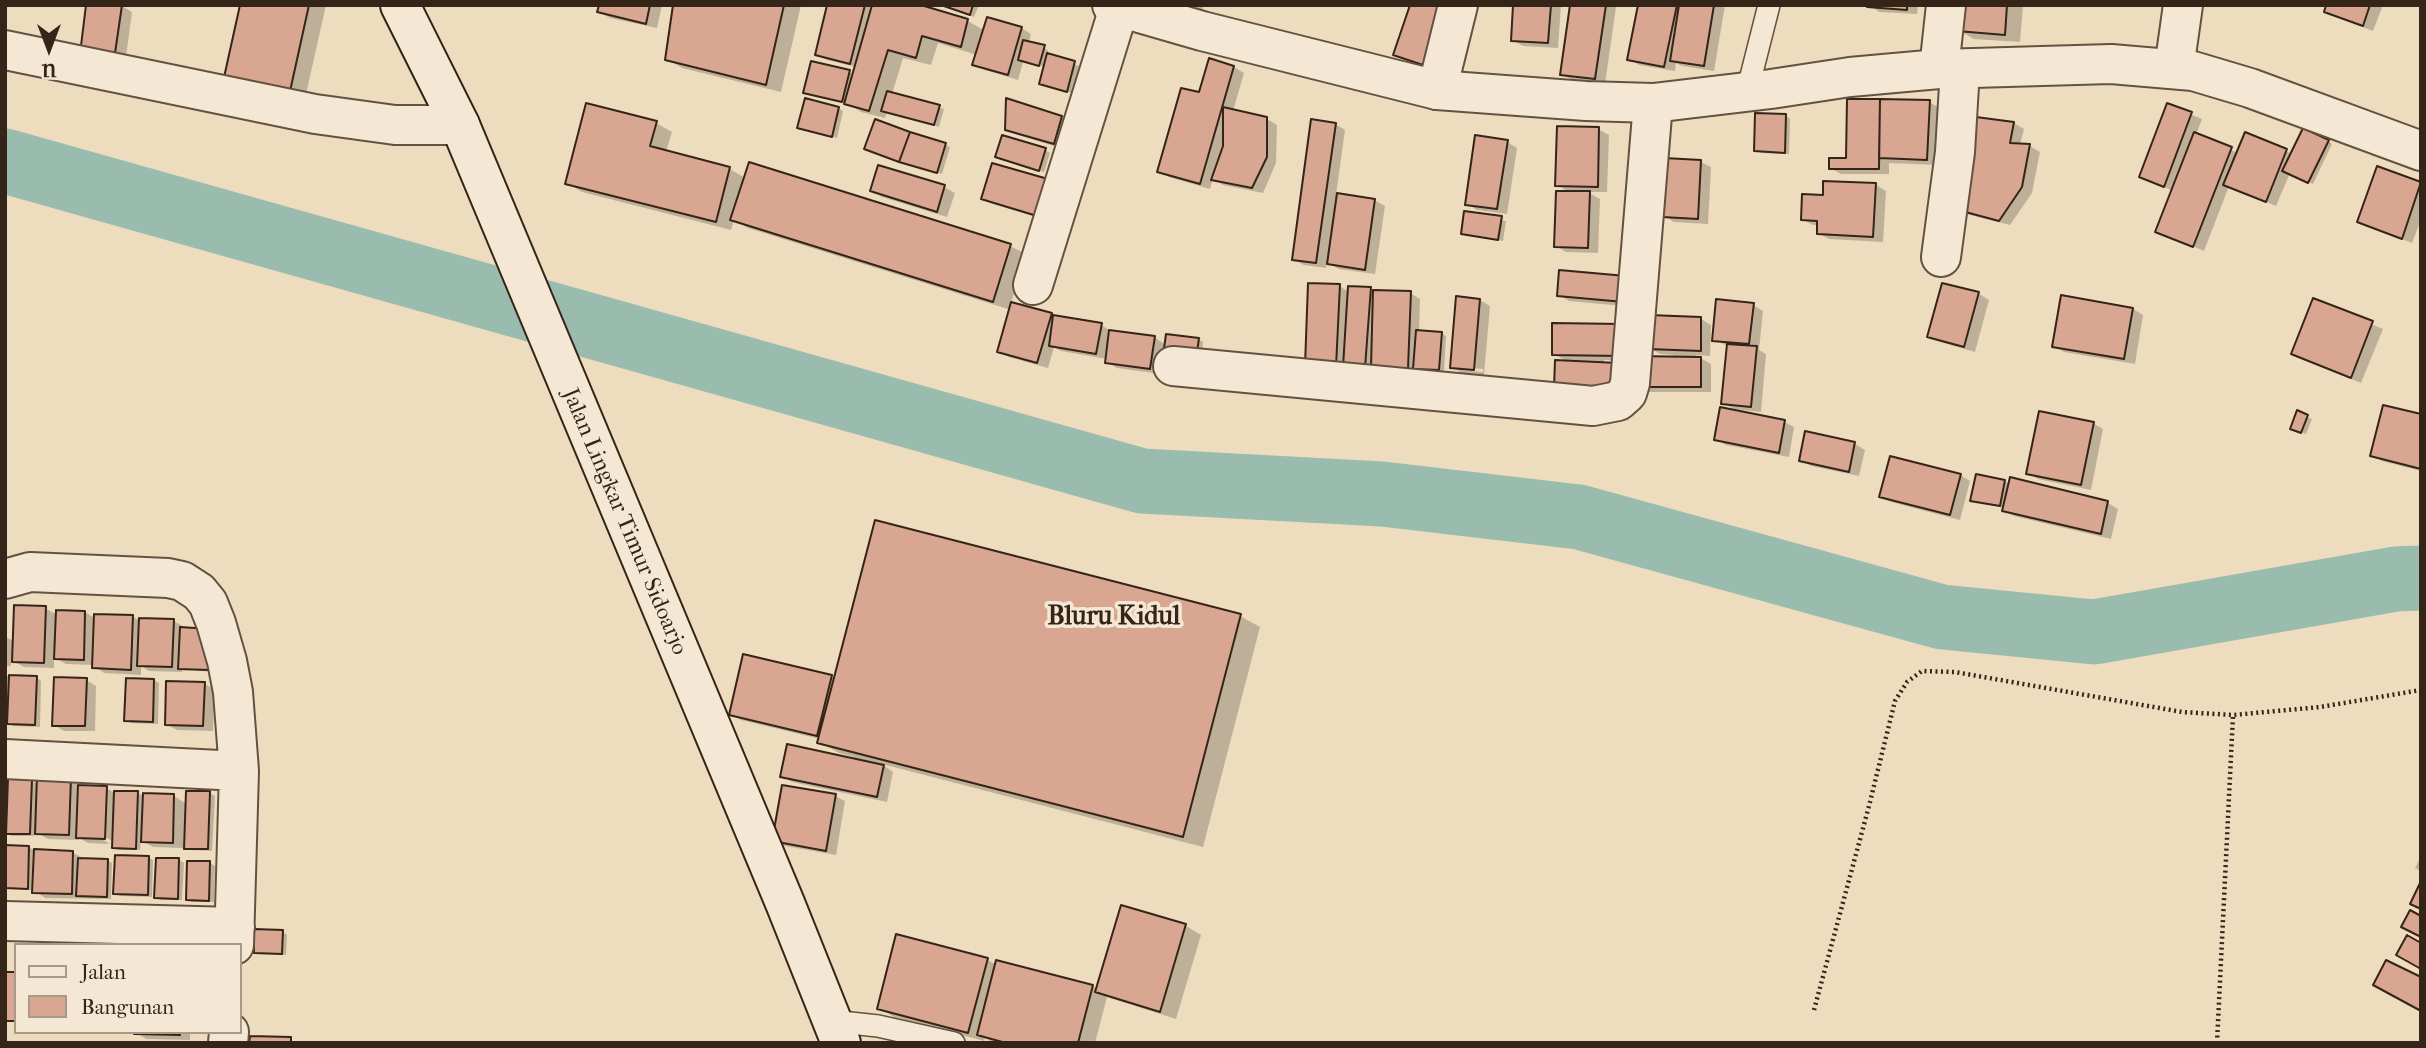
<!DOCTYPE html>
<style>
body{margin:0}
#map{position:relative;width:2426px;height:1048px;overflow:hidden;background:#eedcbf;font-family:"IM FELL French Canon",serif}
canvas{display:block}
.frame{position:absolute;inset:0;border:7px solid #352418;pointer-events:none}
.legend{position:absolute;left:14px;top:943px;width:228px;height:91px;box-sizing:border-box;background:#f4e8d5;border:2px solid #a89a89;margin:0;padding:9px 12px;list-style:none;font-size:21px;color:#352418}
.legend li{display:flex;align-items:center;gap:14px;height:35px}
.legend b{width:35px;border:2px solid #a89a89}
.north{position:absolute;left:14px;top:14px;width:70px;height:70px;-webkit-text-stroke:5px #f4e8d5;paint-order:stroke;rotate:180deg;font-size:19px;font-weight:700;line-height:28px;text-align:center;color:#352418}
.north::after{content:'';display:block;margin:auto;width:24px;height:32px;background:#352418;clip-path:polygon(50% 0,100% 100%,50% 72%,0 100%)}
</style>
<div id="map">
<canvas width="2426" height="1048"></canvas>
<div class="frame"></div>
<ul class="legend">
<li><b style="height:9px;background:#f4e8d5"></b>Jalan</li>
<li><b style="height:19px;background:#d9a692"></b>Bangunan</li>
</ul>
<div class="north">U</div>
</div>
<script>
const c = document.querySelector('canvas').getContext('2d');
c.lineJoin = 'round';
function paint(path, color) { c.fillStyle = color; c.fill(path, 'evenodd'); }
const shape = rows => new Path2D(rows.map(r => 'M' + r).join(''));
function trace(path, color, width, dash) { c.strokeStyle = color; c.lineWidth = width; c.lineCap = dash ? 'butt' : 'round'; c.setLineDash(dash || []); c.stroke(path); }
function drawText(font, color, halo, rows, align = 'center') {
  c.font = font + ' "IM FELL French Canon",serif'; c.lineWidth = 7; c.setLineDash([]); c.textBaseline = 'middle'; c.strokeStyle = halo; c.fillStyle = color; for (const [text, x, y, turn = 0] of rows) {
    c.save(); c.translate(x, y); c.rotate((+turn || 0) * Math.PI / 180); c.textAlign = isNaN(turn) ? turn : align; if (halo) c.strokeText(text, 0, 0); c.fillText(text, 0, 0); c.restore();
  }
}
paint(shape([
 [88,5,122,6,132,12,124,71],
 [241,5,326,5,302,112],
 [601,5,662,5,657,28,610,18,599,12],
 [675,5,801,5,781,92,682,68,667,59],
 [829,5,915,5,968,21,985,31,1021,28,1031,34,1029,42,1048,50,1047,55,1079,66,1072,93,1041,83,1045,67,1023,62,1018,80,985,70,975,64,977,55,938,43,931,65,903,58,892,94,944,109,939,127,887,112,885,118,861,112,847,103,810,95,805,92,849,72,854,75,856,67,827,60,817,54],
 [942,5,979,5,974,17],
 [1185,5,1204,5,1202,11],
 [1515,5,1561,5,1558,48,1523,46,1512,40],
 [1572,5,1616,7,1605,84,1572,80,1562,74],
 [1640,5,1725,5,1714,71,1682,66,1676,63,1675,71,1639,65,1629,59],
 [1869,5,1918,5,1917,14,1879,12],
 [1960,5,2023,5,2020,42,1974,39,1958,30],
 [2320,5,2383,5,2373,31,2336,17,2326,11,2327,8],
 [1210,61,1234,67,1244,73,1233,111,1267,119,1277,125,1276,163,1263,193,1223,185,1213,179,1210,189,1169,177,1159,171,1200,95],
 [1008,101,1062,117,1072,123,1064,149,1018,135,1007,129],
 [1929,102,1940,108,1937,165,1889,163,1889,174,1841,174,1830,168,1848,160],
 [2168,105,2202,119,2196,135,2238,153,2286,151,2292,154,2328,141,2332,144,2313,184,2290,173,2276,206,2229,186,2204,251,2157,231,2173,191,2141,176],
 [838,108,843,111,837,138,799,127],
 [1786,116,1790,119,1789,154,1761,153,1756,150],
 [1977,119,2014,123,2024,129,2020,145,2030,146,2040,152,2032,193,2010,225,1966,214,1956,209],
 [656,123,672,132,666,152,730,169,745,178,1010,246,1026,254,1011,303,1058,318,1101,325,1111,331,1154,337,1166,345,1198,339,1203,342,1200,369,1161,374,1117,368,1107,362,1107,359,1061,351,1054,347,1048,368,1009,357,999,351,1011,310,748,228,734,220,731,230,582,192,567,183],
 [1335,124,1345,130,1336,195,1374,200,1385,206,1375,274,1339,269,1327,262,1326,268,1304,265,1293,259],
 [1598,129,1609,135,1607,192,1587,192,1600,199,1598,253,1566,252,1556,246,1571,193,1557,185],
 [1507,142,1517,148,1507,214,1477,210,1467,204],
 [945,145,950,147,942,174,871,151],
 [1045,150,1050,153,1044,172,997,157],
 [1701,162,1711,167,1708,224,1674,222,1664,216],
 [993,165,1047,220,993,204,983,198],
 [880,167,944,187,955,193,947,217,882,197,872,191],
 [2379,169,2421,184,2421,220,2412,243,2359,222],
 [1876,185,1886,191,1883,242,1829,239,1818,233,1819,225,1813,225,1802,219,1824,197],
 [1466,213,1506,221,1503,241,1463,233],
 [1561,272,1634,307,1569,301,1559,295],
 [1944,285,1979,294,1989,300,1975,352,1940,342,1929,336],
 [1339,286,1349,292,1370,289,1374,292,1410,293,1420,299,1419,332,1441,333,1446,336,1444,372,1317,371],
 [2062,297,2133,309,2143,315,2135,364,2064,352,2054,346],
 [1480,300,1490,306,1484,375,1462,373,1452,367],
 [1460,367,1483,369,1483,372,1460,370],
 [2314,300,2383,329,2361,383,2293,354],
 [1753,305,1763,311,1759,350,1766,354,1761,412,1734,409,1723,403,1728,346,1714,340],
 [1701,319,1711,325,1710,356,1695,355,1711,364,1711,392,1646,392,1636,386,1673,358,1673,355,1660,354,1649,348],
 [1554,324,1631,361,1604,360,1604,364,1568,362,1554,354],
 [2298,413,2312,419,2306,434,2297,431],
 [2421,416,2421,471,2382,461,2372,455],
 [1784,422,1794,427,1789,457,1726,445,1716,439],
 [2093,423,2103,429,2091,490,2038,479,2028,473],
 [1807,433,1855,444,1865,450,1859,476,1811,466,1801,460],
 [1960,475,1970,481,1960,520,1891,502,1881,497],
 [2011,479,2108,503,2118,509,2111,539,2014,516,2004,510,2004,508,1972,500,2004,481,2010,484],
 [45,608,57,615,85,612,96,619,133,617,141,621,174,621,184,627,213,672,182,669,182,672,149,671,141,666,141,675,104,673,94,665,66,664,54,657,54,668,24,667,11,660,11,666,5,666,5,637,14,641],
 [1240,616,1260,627,1203,847,882,764,893,772,887,802,792,782,782,776,853,760,854,757,839,753,819,742,820,739,741,720,731,714,831,676,836,679],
 [5,674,9,677,37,678,41,681,40,727,13,726,9,723,9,716,5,716],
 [128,679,154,680,159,683,158,724,131,723,126,720],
 [86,680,96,686,95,731,64,731,54,725],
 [205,684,215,690,213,731,177,730,166,724],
 [71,778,81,784,81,787,106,788,115,793,138,793,145,797,174,796,187,804,188,793,210,793,215,796,212,851,191,850,183,846,183,848,153,847,141,840,140,850,118,850,113,847,114,842,98,833,97,836,110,844,88,843,79,838,79,840,48,839,34,831,34,836,12,836,7,833,7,837,5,837,5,784,9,787,31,781,39,785],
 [835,796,845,801,836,855,785,846,774,840],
 [5,844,5,847,28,847,34,850,72,852,83,858,108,861,112,863,111,899,45,898,34,890,9,889,5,887],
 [2421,856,2421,871,2415,868],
 [149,858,153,860,152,897,120,896,115,893],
 [157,859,179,860,184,863,182,900,161,900,156,897],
 [189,862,210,863,215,866,214,902,192,902,188,899],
 [1122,908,1186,926,1201,935,1176,1019,1107,997,1095,1043,993,1043,985,1038,984,1041,894,1017,879,1008,987,960,997,965,1092,986,1098,990],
 [283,932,287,935,286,955,260,954,256,952],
 [136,1032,190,1032,190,1040,146,1039]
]), '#0003');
trace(shape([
 [5,161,1142,481,1382,494,1579,517,1942,617,2094,632,2396,579,2421,578]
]), '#9abcae', 65);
const building = shape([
 [86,5,122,5,113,67,79,62,86,5],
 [240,5,309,5,287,105,221,91,240,5],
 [599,5,650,5,646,24,597,12,599,5],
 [673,5,784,5,766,85,665,60,673,5],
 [827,5,865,5,850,64,815,55,827,5],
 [872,5,921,5,968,19,961,47,922,36,916,58,888,50,869,111,844,104,872,5],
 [941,5,973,5,970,15,941,5],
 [1410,5,1446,5,1426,66,1393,55,1410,5],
 [1513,5,1551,5,1548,43,1511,41,1513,5],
 [1570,5,1606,5,1595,79,1560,75,1570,5],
 [1638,5,1677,5,1664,67,1627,60,1638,5],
 [1679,5,1714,5,1704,66,1670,61,1679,5],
 [1867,5,1907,5,1907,10,1867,7,1867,5],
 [1959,5,2007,5,2005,35,1957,31,1959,5],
 [2326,5,2370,5,2363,26,2324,12,2326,5],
 [987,17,1022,27,1008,75,972,65,987,17],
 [1023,40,1045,45,1039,66,1018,60,1023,40],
 [1047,53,1075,61,1067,92,1039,84,1047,53],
 [1209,58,1234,66,1200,184,1157,172,1181,88,1199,92,1209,58],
 [811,61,850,70,842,102,803,93,811,61],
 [887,91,940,105,934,125,881,111,887,91],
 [805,98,839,107,832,137,797,128,805,98],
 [1006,98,1062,116,1054,144,1005,130,1006,98],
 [1847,99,1880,99,1879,169,1829,169,1829,158,1846,158,1847,99],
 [1880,99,1930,100,1927,160,1879,158,1880,99],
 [586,103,657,121,650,146,730,167,716,222,565,184,586,103],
 [2167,103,2192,112,2164,187,2139,177,2167,103],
 [1223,107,1267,117,1267,157,1252,188,1211,180,1223,146,1223,107],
 [1755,113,1786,114,1785,153,1754,151,1755,113],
 [1976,117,2014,122,2010,143,2030,144,2022,187,1999,221,1954,209,1976,117],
 [875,119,910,132,899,162,864,149,875,119],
 [1311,119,1336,123,1316,263,1292,260,1311,119],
 [1557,126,1599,127,1598,187,1555,186,1557,126],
 [2303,128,2329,140,2308,183,2282,171,2303,128],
 [910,132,946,143,937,173,899,162,910,132],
 [2194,132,2232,147,2193,247,2155,232,2194,132],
 [2245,132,2287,149,2266,202,2223,185,2245,132],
 [1002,135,1046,148,1039,171,995,157,1002,135],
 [1475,135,1508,140,1497,209,1465,205,1475,135],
 [1664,158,1701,160,1698,219,1662,217,1664,158],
 [749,162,1011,244,993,302,730,220,749,162],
 [992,163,1048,179,1037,216,981,199,992,163],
 [878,165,945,185,937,212,870,191,878,165],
 [2377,166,2421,182,2402,239,2357,222,2377,166],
 [1823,181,1876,183,1873,237,1817,234,1817,221,1801,220,1802,194,1823,195,1823,181],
 [1556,191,1590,191,1588,248,1554,247,1556,191],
 [1337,193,1375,199,1365,270,1327,264,1337,193],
 [1464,211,1502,216,1498,240,1461,234,1464,211],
 [1559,270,1626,276,1624,302,1557,296,1559,270],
 [1308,283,1340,284,1336,367,1305,366,1308,283],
 [1942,283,1979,292,1964,347,1927,337,1942,283],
 [1348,286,1371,287,1365,368,1343,367,1348,286],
 [1373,290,1411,291,1408,369,1371,367,1373,290],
 [2061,295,2133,308,2124,359,2052,347,2061,295],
 [1456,296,1480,299,1474,370,1450,368,1456,296],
 [2313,298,2373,321,2351,378,2291,354,2313,298],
 [1716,299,1754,303,1749,344,1712,341,1716,299],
 [1011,302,1052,313,1037,363,997,352,1011,302],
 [1053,315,1102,323,1096,354,1049,346,1053,315],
 [1649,315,1701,317,1701,351,1648,349,1649,315],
 [1552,323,1622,324,1621,356,1552,355,1552,323],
 [1109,330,1155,336,1150,369,1105,363,1109,330],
 [1416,330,1442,332,1439,370,1413,369,1416,330],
 [1166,334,1199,338,1195,367,1162,363,1166,334],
 [1727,344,1757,346,1751,407,1721,404,1727,344],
 [1634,356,1701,357,1701,387,1634,387,1634,356],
 [1555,360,1618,363,1617,391,1554,388,1555,360],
 [2383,405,2421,414,2421,469,2370,456,2383,405],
 [1720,407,1785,420,1779,453,1714,440,1720,407],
 [2297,410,2308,415,2301,433,2290,429,2297,410],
 [2039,411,2094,422,2081,485,2026,474,2039,411],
 [1805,431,1855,442,1849,472,1799,461,1805,431],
 [1890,456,1961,474,1950,515,1879,497,1890,456],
 [1976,474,2005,480,2000,506,1970,501,1976,474],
 [2010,477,2108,501,2101,534,2002,511,2010,477],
 [875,520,1241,614,1183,837,817,743,875,520],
 [14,605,46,606,44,663,12,662,14,605],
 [56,610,85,611,84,660,54,659,56,610],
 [94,614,133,615,131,670,92,668,94,614],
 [139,618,174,619,172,667,137,666,139,618],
 [180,627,210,629,209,670,178,669,180,627],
 [743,654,832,675,817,736,729,715,743,654],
 [9,675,37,676,35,725,7,724,9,675],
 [54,677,87,678,85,726,52,726,54,677],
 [126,678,154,679,153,722,124,721,126,678],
 [166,681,205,682,203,726,165,725,166,681],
 [787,744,884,765,877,797,780,777,787,744],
 [37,775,71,777,69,835,35,834,37,775],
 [8,778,32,779,30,834,6,834,8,778],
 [78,785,107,786,105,839,76,838,78,785],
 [782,785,836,794,826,851,772,841,782,785],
 [114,791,138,791,136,849,112,848,114,791],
 [186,791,210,791,208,849,184,849,186,791],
 [143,793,174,794,173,843,141,842,143,793],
 [5,845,29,846,28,889,5,888,5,845],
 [34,849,73,851,72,894,32,893,34,849],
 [115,855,149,856,148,895,113,894,115,855],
 [78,858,108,859,107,897,76,896,78,858],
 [156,858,179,858,178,899,154,898,156,858],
 [187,861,210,861,209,901,186,900,187,861],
 [2421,881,2421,909,2410,904,2421,881],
 [1121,905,1186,924,1160,1012,1095,992,1121,905],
 [2410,910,2421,916,2421,937,2401,927,2410,910],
 [254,929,283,930,282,954,254,953,254,929],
 [896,934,988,958,968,1033,877,1009,896,934],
 [2407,935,2421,943,2421,969,2396,955,2407,935],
 [996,960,1093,985,1078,1043,1006,1043,977,1035,996,960],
 [2386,960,2421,977,2421,1011,2373,985,2386,960],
 [5,972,16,972,16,1021,5,1021,5,972],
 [134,1032,180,1032,180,1035,134,1034,134,1032],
 [250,1036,291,1037,291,1043,249,1043,250,1036]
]);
paint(building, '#d9a692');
trace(building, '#352418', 2);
const service = shape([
 [1747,92,1769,5],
 [832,1021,878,1026,954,1043]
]);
const minor = shape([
 [5,50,315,114,395,125,460,125],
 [1939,69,1946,5],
 [2174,69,2183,5],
 [1437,90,1458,5],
 [1941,257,1955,152,1960,69],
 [1033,285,1119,8],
 [1173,366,1593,406,1618,401,1627,393,1630,383,1653,103],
 [5,579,30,572,168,578,182,581,199,592,208,603,216,623,227,661,233,692,239,771,234,945],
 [5,759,239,771],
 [5,921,235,927],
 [228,1043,229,1032]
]);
const tertiary = shape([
 [1112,5,1202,31,1437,90,1586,101,1653,103,1771,89,1850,77,1939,69,2111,64,2193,71,2250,88,2421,151]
]);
const secondary = shape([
 [400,5,460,125,785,903,841,1043]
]);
trace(service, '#635242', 24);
trace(minor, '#635242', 42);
trace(tertiary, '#635242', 42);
trace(secondary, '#352418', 42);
trace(shape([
 [1814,1010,1869,806,1895,701,1907,682,1922,671,1955,672,2182,712,2233,715,2320,707,2421,690],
 [2217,1043,2233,715]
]), '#352418', 4.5, [2, 3.5]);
trace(service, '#f4e8d5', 21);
trace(minor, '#f4e8d5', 38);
trace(tertiary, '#f4e8d5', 38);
trace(secondary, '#f4e8d5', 38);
drawText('23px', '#352418', '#f4e8d5', [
 ["Jalan Lingkar Timur Sidoarjo",624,522,67]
]);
drawText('bold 26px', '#352418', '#f4e8d5', [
 ["Bluru Kidul",1114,618]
]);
</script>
